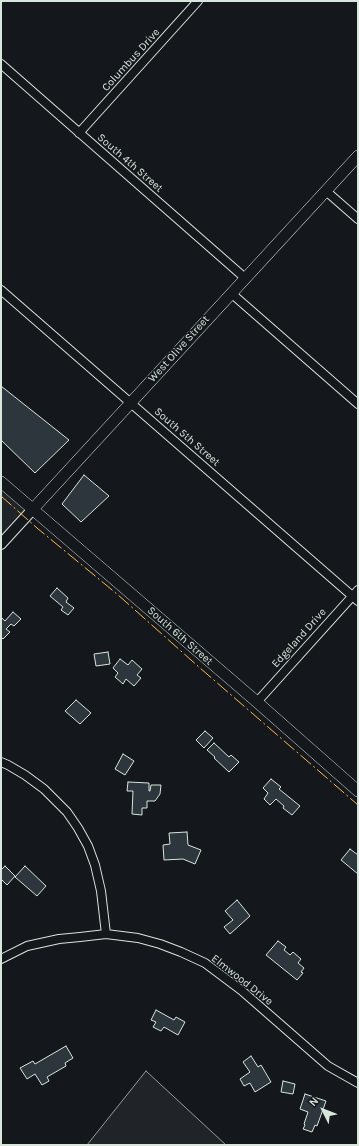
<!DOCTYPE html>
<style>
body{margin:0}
#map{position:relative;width:359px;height:1146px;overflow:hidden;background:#14181c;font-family:Karla,sans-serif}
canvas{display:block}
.frame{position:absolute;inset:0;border:2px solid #d8e6dc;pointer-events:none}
.north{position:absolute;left:303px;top:1090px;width:40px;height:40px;-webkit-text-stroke:3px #14181c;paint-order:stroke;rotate:312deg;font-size:11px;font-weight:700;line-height:16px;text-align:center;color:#d8e6dc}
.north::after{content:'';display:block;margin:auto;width:14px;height:18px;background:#d8e6dc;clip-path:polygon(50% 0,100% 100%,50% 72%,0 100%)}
</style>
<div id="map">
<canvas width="359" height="1146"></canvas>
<div class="frame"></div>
<div class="north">N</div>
</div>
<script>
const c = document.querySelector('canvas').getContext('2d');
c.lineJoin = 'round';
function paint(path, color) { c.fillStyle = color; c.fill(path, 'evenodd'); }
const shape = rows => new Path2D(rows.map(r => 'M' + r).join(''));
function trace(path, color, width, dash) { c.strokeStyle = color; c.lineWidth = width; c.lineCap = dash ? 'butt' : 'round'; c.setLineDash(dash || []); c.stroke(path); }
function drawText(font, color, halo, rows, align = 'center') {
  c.font = font + ' Karla,sans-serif'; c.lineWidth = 3; c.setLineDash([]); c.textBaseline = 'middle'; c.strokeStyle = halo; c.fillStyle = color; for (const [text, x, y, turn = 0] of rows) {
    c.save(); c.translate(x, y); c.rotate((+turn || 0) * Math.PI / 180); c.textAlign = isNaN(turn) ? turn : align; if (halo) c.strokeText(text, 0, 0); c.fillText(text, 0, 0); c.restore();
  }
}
const green = shape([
 [1,483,33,509,1,544,1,483],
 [146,1071,226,1145,87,1145,146,1071]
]);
paint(green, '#202428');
trace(green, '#939e99', 1);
const building = shape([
 [1,386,69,440,35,473,1,440,1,386],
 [84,475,109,496,81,522,62,504,84,475],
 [57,588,68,598,66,602,74,608,68,615,61,610,63,607,50,596,57,588],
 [13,612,21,619,14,626,11,624,6,629,10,632,3,639,1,637,1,619,2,618,5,621,13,612],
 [108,652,110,664,96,666,94,654,108,652],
 [120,659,128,665,132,660,142,669,137,675,141,678,134,686,126,679,123,684,115,677,118,673,113,668,120,659],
 [76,700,91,713,80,724,65,711,76,700],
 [205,731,213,738,204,748,196,740,205,731],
 [214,743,229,757,231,755,239,762,229,772,214,758,215,757,207,750,214,743],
 [123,754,134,761,125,775,115,769,123,754],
 [271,779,281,787,279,789,300,806,292,815,283,808,284,806,276,799,270,805,264,799,268,793,263,788,271,779],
 [128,782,149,783,149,791,150,791,151,785,161,785,160,794,155,801,147,801,147,808,142,808,142,815,132,814,133,791,127,791,128,782],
 [187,832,188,845,201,850,195,864,183,859,164,860,163,845,170,844,169,833,187,832],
 [350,849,358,855,358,874,341,860,350,849],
 [5,866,15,876,7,885,1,879,1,870,5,866],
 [25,866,46,886,37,896,15,877,25,866],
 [237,900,250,916,230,934,224,927,233,920,225,911,237,900],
 [278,941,286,947,284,950,290,955,293,952,301,959,298,963,304,968,301,972,303,973,297,980,266,955,278,941],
 [156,1010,174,1020,176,1017,185,1022,178,1035,164,1027,161,1031,153,1027,156,1022,151,1020,156,1010],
 [66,1046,73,1058,65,1063,66,1066,47,1077,49,1081,42,1085,35,1074,27,1079,20,1068,33,1061,35,1064,66,1046],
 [251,1056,258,1067,261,1065,271,1082,255,1092,250,1083,244,1086,240,1079,250,1072,243,1062,251,1056],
 [283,1081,295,1084,293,1094,281,1092,283,1081],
 [305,1094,326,1101,317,1126,315,1125,312,1132,303,1129,305,1125,304,1124,308,1112,300,1109,305,1094]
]);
paint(building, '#2c363c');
trace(building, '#d8e6dc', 1);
const minor = shape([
 [1,64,245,278],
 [79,133,198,1],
 [326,191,358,219],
 [1,290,358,601],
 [231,293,358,404],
 [257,702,358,590],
 [1,762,8,765,25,775,44,789,67,812,78,828,88,846,95,865,101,891,106,934],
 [1,959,27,946,59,939,80,937,106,934,138,938,160,944,181,952,205,963,241,990,328,1066,358,1083]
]);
const tertiary = shape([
 [1,544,33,509]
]);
const secondary = shape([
 [1,482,257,702,358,791],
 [33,509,358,156]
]);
trace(minor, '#d8e6dc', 10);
trace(tertiary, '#d8e6dc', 12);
trace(secondary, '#d8e6dc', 12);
trace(minor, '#14181c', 8);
trace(tertiary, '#14181c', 10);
trace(secondary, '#14181c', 11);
trace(shape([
 [1,496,37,528,117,594,200,668,358,805]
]), '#ffb74d', 1, [14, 3, 2, 3]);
drawText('11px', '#d8e6dc', '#14181c', [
 ["Columbus Drive",131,60,-48],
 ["South 4th Street",130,163,41],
 ["West Olive Street",179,349,-48],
 ["South 5th Street",187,437,41],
 ["South 6th Street",180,636,41],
 ["Edgeland Drive",299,638,-48],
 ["Elmwood Drive",242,980,38]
]);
</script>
